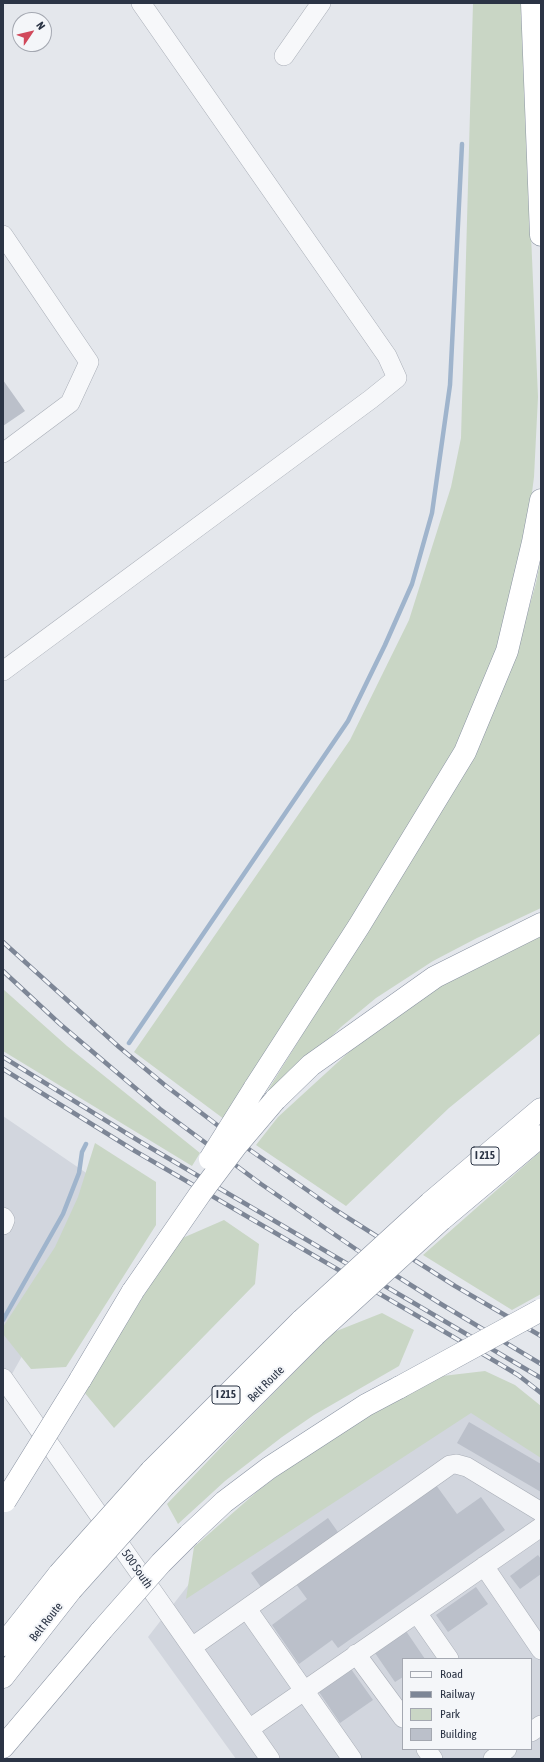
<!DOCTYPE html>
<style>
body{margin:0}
#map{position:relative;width:544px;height:1762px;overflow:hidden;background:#e4e7ec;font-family:"Asap Condensed",sans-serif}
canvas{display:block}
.frame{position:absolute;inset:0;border:4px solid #2b3445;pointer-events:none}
.legend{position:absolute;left:402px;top:1658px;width:130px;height:92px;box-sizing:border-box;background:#f4f6f9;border:1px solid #a4a8b1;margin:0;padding:5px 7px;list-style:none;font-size:12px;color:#2b3445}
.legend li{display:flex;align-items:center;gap:8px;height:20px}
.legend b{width:20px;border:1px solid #a4a8b1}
.north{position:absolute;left:12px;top:12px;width:40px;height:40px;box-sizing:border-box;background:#f4f6f9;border:1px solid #a4a8b1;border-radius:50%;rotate:55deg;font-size:11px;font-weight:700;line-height:16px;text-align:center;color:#2b3445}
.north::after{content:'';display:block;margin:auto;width:14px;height:18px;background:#d1495b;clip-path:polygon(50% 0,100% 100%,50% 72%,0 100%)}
</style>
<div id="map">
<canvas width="544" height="1762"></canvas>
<div class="frame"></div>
<ul class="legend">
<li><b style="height:5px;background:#f7f8fa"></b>Road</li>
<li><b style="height:5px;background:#7d8696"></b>Railway</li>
<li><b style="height:11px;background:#c9d6c5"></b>Park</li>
<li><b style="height:11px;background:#bbc0ca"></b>Building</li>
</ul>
<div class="north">N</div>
</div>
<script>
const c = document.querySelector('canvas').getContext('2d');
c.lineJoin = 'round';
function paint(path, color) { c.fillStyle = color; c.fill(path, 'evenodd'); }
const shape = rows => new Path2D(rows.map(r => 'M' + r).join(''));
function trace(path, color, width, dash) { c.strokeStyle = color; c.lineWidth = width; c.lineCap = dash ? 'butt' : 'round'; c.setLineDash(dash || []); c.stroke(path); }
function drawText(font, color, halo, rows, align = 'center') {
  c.font = font + ' "Asap Condensed",sans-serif'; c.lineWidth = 4; c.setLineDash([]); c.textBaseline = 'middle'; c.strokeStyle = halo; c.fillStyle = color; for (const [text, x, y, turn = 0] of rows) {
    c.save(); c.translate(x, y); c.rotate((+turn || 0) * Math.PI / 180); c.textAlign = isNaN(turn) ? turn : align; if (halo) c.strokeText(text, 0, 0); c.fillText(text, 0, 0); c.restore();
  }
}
paint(shape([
 [3,1116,114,1192,3,1390],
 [495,1388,541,1418,541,1759,236,1759,148,1637,213,1553],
 [403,1659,531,1659,531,1749,403,1749]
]), '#d2d6de');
paint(shape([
 [473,3,521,3,538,397,534,477,529,516,514,598,483,690,445,769,228,1122,134,1052,350,740,409,620,451,487,461,438],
 [541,557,541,908,477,938,433,961,376,998,341,1027,270,1098,265,1095,454,790,523,629,536,583],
 [541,934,541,1033,449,1108,346,1206,256,1145,278,1117,385,1019,417,995],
 [3,989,67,1046,200,1153,192,1166,3,1051],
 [95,1143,156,1182,156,1225,66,1367,31,1369,3,1334,3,1327,55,1247,78,1197],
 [541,1151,541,1294,512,1310,423,1255],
 [224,1220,259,1244,255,1284,114,1428,84,1392,178,1240],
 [382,1313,414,1330,399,1366,314,1415,282,1437,225,1481,178,1524,167,1504,247,1420,334,1332],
 [485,1371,515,1385,541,1406,541,1458,471,1413,186,1599,194,1547,260,1489,303,1457,350,1425,434,1377]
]), '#c9d6c5');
trace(shape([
 [129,1043,348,721,385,645,412,584,432,513,450,385,462,144],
 [3,1320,63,1214,79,1173,82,1152,86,1144]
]), '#9fb4cc', 4.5);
paint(shape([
 [3,380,25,411,3,426],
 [469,1422,541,1464,541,1492,457,1443],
 [436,1485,457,1514,481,1497,505,1530,338,1648,332,1640,299,1664,272,1625,307,1599,296,1584],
 [328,1518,340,1535,263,1590,251,1573],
 [538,1555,541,1559,541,1574,520,1589,510,1576],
 [476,1587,488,1604,448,1632,436,1615],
 [406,1631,425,1659,403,1659,403,1677,395,1682,375,1653],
 [351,1669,373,1700,340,1723,319,1692]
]), '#bbc0ca');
const minor = shape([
 [284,56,321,3],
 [3,235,89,362,70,403,3,453],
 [3,671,371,399,397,378,387,356,141,3],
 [3,1217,5,1220,3,1225],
 [3,1378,270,1759],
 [484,1566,541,1650],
 [247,1609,352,1759],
 [417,1613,449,1659],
 [192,1647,450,1465,456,1464,467,1467,541,1512],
 [356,1654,403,1718],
 [249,1729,541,1527],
 [531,1732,541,1725],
 [426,1749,433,1759],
 [493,1759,507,1749]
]);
const highway = shape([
 [532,3,541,235],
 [254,1089,359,926,465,752,507,651,533,542,541,500],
 [275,1100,311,1065,435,977,541,924],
 [430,1203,541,1109],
 [441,1220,541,1136],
 [80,1380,133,1291],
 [151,1471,302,1320],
 [165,1485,315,1335],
 [189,1535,224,1502,269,1468,366,1405,400,1387],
 [3,1645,59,1574],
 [3,1677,71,1590],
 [3,1747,101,1631]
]);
trace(minor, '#a9aeb7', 20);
trace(highway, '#8b94a3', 23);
trace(minor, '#f7f8fa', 19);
trace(highway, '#fff', 22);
const rail = shape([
 [3,942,119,1047,166,1086,250,1150,334,1209,455,1286,541,1336],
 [3,971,60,1024,160,1109,261,1184,379,1265,441,1304,541,1364],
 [3,1057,139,1141,541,1378],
 [3,1069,135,1151,498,1363,518,1375,541,1393]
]);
trace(rail, '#7d8696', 4.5);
trace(rail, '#f4f6f9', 3, [9]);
const highwayBridge = shape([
 [210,1159,254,1089],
 [133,1291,200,1194,236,1146,275,1100],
 [302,1320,430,1203],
 [315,1335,441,1220],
 [400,1387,541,1310],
 [5,1501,80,1380],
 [59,1574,151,1471],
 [71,1590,165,1485],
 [101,1631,161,1563,189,1535]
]);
trace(highwayBridge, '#8b94a3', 23, []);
trace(highwayBridge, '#fff', 22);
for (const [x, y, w] of [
 [485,1156,28],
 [226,1395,28]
]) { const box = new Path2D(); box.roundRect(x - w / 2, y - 9, w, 18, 3); c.fillStyle = '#f4f6f9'; c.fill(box); trace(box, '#2b3445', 1); }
drawText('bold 11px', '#2b3445', null, [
 ["I 215",485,1156],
 ["I 215",226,1395]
]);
drawText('12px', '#2b3445', '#f4f6f9', [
 ["Belt Route",266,1384,-45],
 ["500 South",137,1569,55],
 ["Belt Route",46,1622,-52]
]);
</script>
